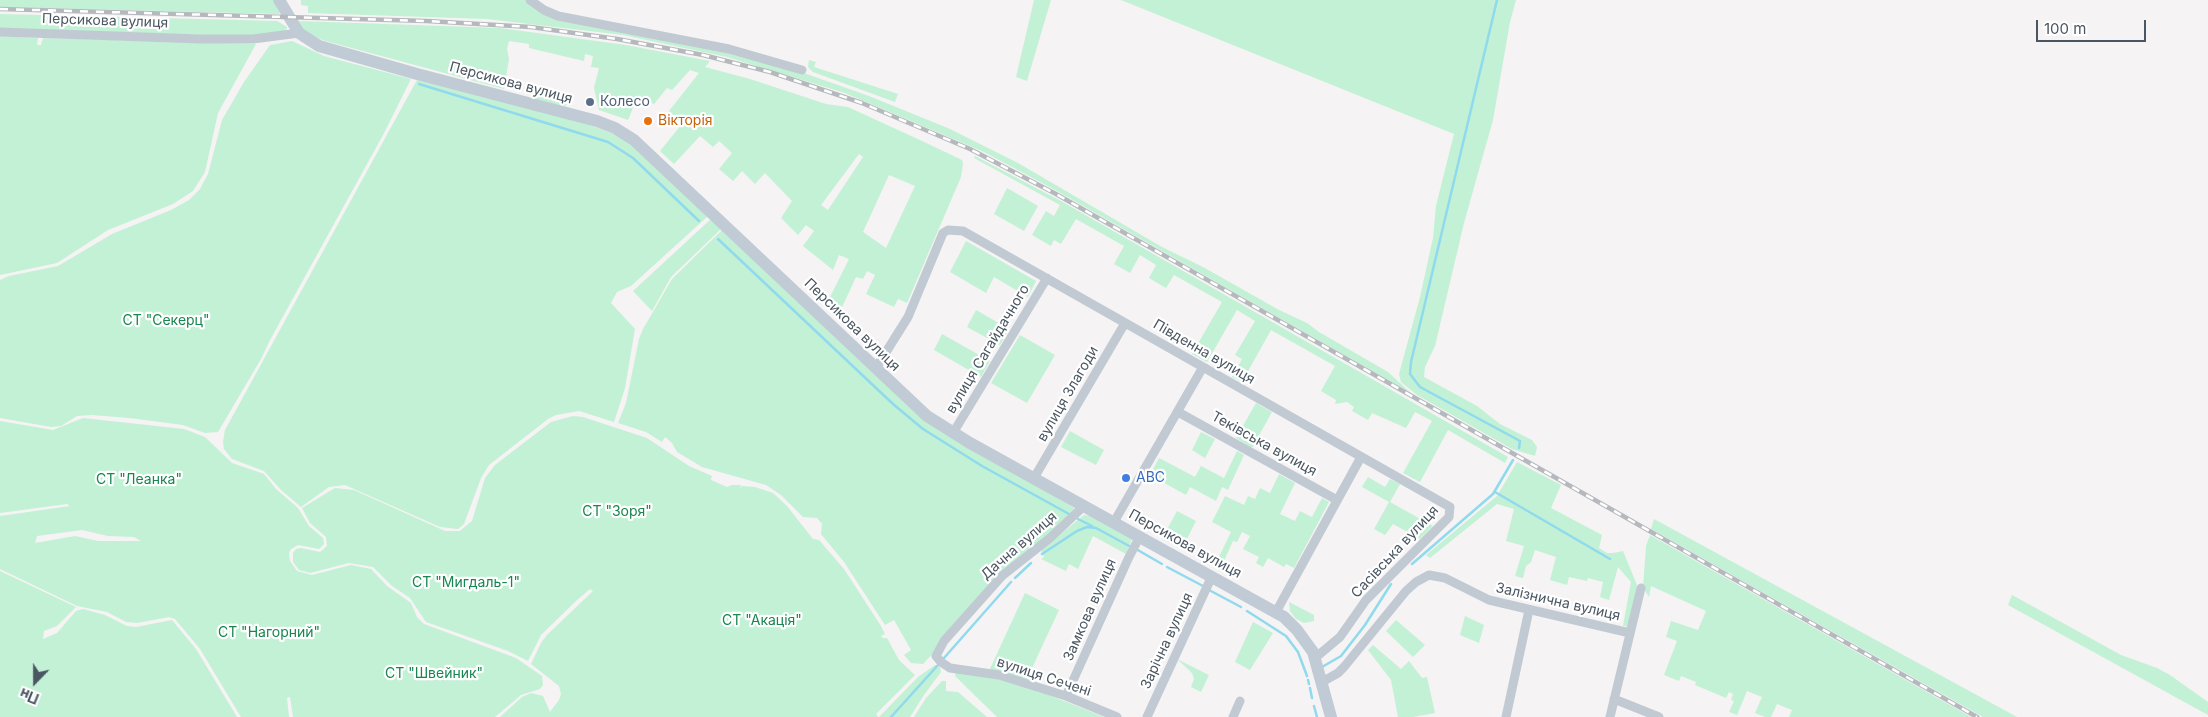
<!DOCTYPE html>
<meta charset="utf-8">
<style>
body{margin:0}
#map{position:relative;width:2208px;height:717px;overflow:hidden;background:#f5f3f3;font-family:Inter,sans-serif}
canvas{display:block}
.north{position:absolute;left:10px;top:657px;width:50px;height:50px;-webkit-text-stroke:4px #fff;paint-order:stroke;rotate:202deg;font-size:14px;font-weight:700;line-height:20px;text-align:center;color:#4a5661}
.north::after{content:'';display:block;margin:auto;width:18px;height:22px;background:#4a5661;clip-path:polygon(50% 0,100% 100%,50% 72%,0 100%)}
.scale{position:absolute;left:2036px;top:20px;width:110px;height:22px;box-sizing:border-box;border:2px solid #4a5661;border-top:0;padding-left:6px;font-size:15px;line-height:18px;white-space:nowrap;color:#4a5661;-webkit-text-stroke:4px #fff;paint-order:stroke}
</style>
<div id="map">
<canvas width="2208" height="717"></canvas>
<div class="north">Пн</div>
<div class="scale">100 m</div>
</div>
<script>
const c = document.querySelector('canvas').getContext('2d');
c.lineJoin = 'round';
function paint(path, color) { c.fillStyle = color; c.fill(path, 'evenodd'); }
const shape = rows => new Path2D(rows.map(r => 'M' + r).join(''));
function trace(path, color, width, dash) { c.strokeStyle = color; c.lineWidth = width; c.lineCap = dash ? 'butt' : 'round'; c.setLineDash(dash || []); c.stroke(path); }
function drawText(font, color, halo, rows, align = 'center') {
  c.font = font + ' Inter,sans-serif'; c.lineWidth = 4.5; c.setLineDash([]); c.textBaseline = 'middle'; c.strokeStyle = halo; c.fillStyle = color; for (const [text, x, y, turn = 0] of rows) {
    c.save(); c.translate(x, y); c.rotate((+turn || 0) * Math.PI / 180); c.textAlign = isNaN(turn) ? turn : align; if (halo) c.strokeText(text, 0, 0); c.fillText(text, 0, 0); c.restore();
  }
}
paint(shape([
 [0,0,273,0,280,14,0,7],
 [301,0,525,0,536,9,726,50,801,72,869,96,950,129,1018,163,1162,247,1203,267,1279,310,1307,323,1319,332,1388,372,1411,393,1057,191,984,152,845,93,727,57,623,35,487,19,308,13,308,6,301,5],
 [1034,0,1051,0,1027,81,1016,77],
 [1121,0,1516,0,1510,22,1493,120,1464,223,1435,346,1425,367,1424,377,1477,406,1500,424,1532,440,1537,447,1535,456,1512,449,1417,395,1401,382,1399,374,1420,297,1433,238,1436,206,1454,134],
 [0,14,277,21,287,27,286,31,248,36,0,30],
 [299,21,500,28,626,45,710,61,705,67,750,79,826,104,848,107,922,141,962,160,963,164,961,177,907,303,898,299,894,307,866,294,875,275,867,271,863,279,856,277,837,318,825,307,849,259,839,255,833,270,803,246,814,231,806,225,798,235,781,218,792,201,765,173,755,184,742,171,733,181,719,169,732,153,719,141,713,147,700,136,674,164,660,151,682,124,669,111,699,73,690,70,672,90,667,88,654,104,637,98,628,120,599,110,594,88,599,68,591,67,593,56,585,54,584,61,529,48,529,44,509,41,507,49,509,59,504,89,322,40,312,35,302,28],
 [859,154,863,157,828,210,821,205],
 [889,175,915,186,886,248,863,232],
 [0,36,38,38,37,45,41,45,43,38,256,44,218,113,205,172,193,191,173,204,108,230,57,263,0,275],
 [292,41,324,56,411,79,383,135,270,340,261,359,218,432,205,433,183,425,129,418,92,415,77,416,61,426,51,427,0,418,0,280,9,276,58,266,112,234,171,210,189,200,200,189,208,174,222,120,244,82,270,45],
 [809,60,816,62,814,67,898,94,895,102,813,72,808,67],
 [417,80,585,123,624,138,708,216,631,286,617,292,611,303,635,329,625,388,614,422,579,411,556,415,548,419,489,465,481,478,464,524,458,529,440,527,345,485,329,487,301,507,281,490,264,471,232,459,224,449,223,442,225,430],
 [534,91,562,97,567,99,568,103,564,107,532,98,531,94],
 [975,156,1061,201,1508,457,1505,463,1448,430,1420,482,1403,473,1432,421,1415,412,1406,428,1372,413,1368,420,1352,411,1354,407,1347,402,1335,404,1336,400,1321,391,1335,366,1271,330,1242,382,1232,377,1242,359,1235,355,1255,321,1237,310,1207,362,1192,354,1222,302,1174,275,1166,288,1149,278,1156,265,1140,255,1130,273,1114,264,1124,246,1076,219,1061,244,1054,240,1051,246,1032,235,1046,211,1054,216,1060,205,974,158],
 [1007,188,1038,206,1024,231,994,214],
 [711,219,721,229,671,277,652,311,633,291],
 [722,230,918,413,1074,508,1074,510,1032,550,923,664,911,663,904,655,911,650,894,620,885,625,844,562,821,534,822,524,817,518,803,517,781,495,766,485,702,467,677,452,672,443,665,437,662,442,646,432,618,423,626,403,639,339,643,329,672,279],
 [966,241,1036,281,1028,297,994,277,986,293,950,272],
 [976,310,1009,329,1000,345,967,327],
 [942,334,990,361,981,377,934,350],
 [1020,335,1055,355,1027,403,991,383],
 [1256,403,1272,412,1252,448,1236,438],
 [573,416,583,417,647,438,689,466,712,476,711,480,727,487,732,485,741,485,740,489,742,486,755,487,773,493,787,506,813,539,819,540,844,569,881,626,885,634,881,636,883,638,887,638,899,660,915,675,876,714,878,717,500,717,522,697,531,693,543,696,550,712,559,700,561,694,559,686,531,664,541,643,547,635,593,591,590,589,576,601,541,635,528,661,508,651,426,622,410,598,392,586,373,567,349,563,310,573,299,570,293,562,293,553,296,549,301,548,320,552,327,546,326,537,310,523,302,508,335,488,354,490,445,531,460,531,472,521,485,478,495,465,551,422],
 [83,418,184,429,205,437,232,463,264,474,276,489,298,508,309,526,323,538,324,544,319,549,298,545,291,549,289,553,290,561,297,571,312,575,351,565,371,569,387,586,411,603,417,617,424,624,516,658,542,676,543,685,540,689,521,695,495,717,293,717,290,697,287,698,289,717,241,717,200,649,175,619,169,617,137,623,126,622,107,612,77,606,0,569,0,516,70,506,67,504,0,513,0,421,53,430],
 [82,530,108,536,134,537,141,541,98,541,75,536,35,543,37,536],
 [1070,431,1104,450,1096,465,1061,447],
 [1201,432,1215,439,1205,458,1192,450],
 [1237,451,1244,455,1228,490,1222,487,1216,501,1190,487,1186,495,1150,475,1159,458,1195,477,1201,466,1224,478],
 [1517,462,1561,485,1551,508,1602,535,1599,548,1607,553,1613,553,1623,551,1637,585,1629,627,1623,626,1631,582,1618,567,1609,600,1600,597,1603,582,1588,578,1587,581,1569,577,1567,585,1550,580,1556,557,1535,550,1531,562,1526,566,1523,578,1515,576,1524,546,1506,541,1514,509,1497,504,1430,558,1426,555,1497,496],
 [1279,474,1295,483,1280,514,1295,521,1300,511,1312,517,1322,498,1329,502,1294,568,1286,564,1284,567,1268,558,1263,567,1256,563,1259,557,1243,549,1250,536,1242,532,1237,542,1233,541,1220,570,1214,567,1231,532,1212,522,1225,496,1244,505,1248,496,1255,499,1260,488,1270,493],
 [1368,477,1385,487,1390,479,1400,484,1390,502,1433,526,1420,539,1393,524,1385,535,1374,529,1389,502,1362,487],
 [1177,511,1196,521,1182,549,1162,539],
 [1084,515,1091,516,1132,539,1126,554,1093,536,1078,569,1069,564,1066,571,1041,559,1044,557,1041,550],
 [1654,519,2017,717,1983,717,1651,529],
 [1650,535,1971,717,1789,717,1792,710,1777,704,1771,717,1765,717,1755,713,1762,697,1747,691,1737,715,1729,712,1734,701,1731,700,1733,694,1729,692,1726,698,1695,685,1696,682,1681,676,1679,681,1664,675,1677,641,1666,637,1671,621,1698,630,1706,611,1651,586,1649,597,1643,588,1646,546],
 [0,571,76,607,57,626,44,631,43,639,57,633,76,611,83,609,105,615,127,626,136,627,172,620,196,649,237,717,0,717],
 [1025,593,1059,610,1026,681,989,671],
 [2012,595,2121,655,2157,668,2170,675,2208,702,2208,715,2008,605],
 [1289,602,1314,615,1314,621,1304,623,1296,619,1290,611],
 [1465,616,1484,625,1479,643,1460,635],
 [1396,620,1425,645,1413,657,1386,631],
 [1253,622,1273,633,1250,670,1235,662],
 [1373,645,1401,669,1409,661,1422,678,1427,677,1435,713,1413,717,1398,717,1391,680,1368,650],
 [1177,659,1209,675,1201,692,1191,687,1194,679,1192,673],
 [935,665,940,667,941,672,924,695,910,717,879,717,918,677],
 [956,672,992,677,1037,690,1037,692,1044,693,1104,717,997,717,955,676],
 [942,681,946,681,946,691,958,692,987,717,914,717,926,698]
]), '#c3f1d5');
trace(shape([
 [1497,0,1411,362,1410,374,1420,387,1520,441,1519,448],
 [419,84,608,142,633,158,699,221],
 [718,239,893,404,923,429,982,466,1069,514],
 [1495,492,1610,559],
 [1078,519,1092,526],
 [1136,549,1162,564],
 [1042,554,1077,531,1087,527,1096,528,1131,547],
 [1412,564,1493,494,1513,460],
 [1167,567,1203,586],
 [1015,578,1031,563],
 [1209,590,1241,607],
 [1247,611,1286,636,1298,652,1307,676],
 [944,658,1011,582],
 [1322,667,1341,656,1365,625,1391,584],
 [1308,680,1309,684],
 [1310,688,1312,698],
 [1314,706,1317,717],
 [891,717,938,665]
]), '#90daee', 2.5);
trace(shape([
 [530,0,544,10,558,16,729,49,802,70],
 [0,32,201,39,253,39,299,33],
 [876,368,908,317,943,233,948,230,963,231,1450,507,1449,517,1366,600,1340,637,1315,658],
 [1178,412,1337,500],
 [953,433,1047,278],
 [1034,478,1125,323],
 [1084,506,1050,538,1002,576,944,641,936,656,941,662,950,668,999,675,1066,696,1117,717],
 [1114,522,1203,367],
 [1276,612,1361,457],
 [1322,682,1338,673,1344,667,1406,591,1416,582,1429,575,1445,578,1489,600,1630,633],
 [1066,696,1129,557,1140,536],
 [1614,699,1659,717],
 [1147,717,1212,576],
 [1233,717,1240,701],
 [1506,717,1529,610],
 [1610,717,1641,588]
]), '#c1cad2', 9);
trace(shape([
 [279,0,299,33,319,46,417,74,597,121,615,128,634,140,927,416,970,443,1284,617,1297,630,1313,652,1331,717]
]), '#c1cbd6', 12);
const rail = shape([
 [0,9,427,21,531,27,617,39,703,55,770,72,862,103,970,149,1056,194,1977,717]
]);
trace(rail, '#b5b8bd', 4.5);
trace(rail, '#fff', 2.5, [8]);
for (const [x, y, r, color] of [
 [590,102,5,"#5c6f8a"],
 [648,121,5,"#e8710a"],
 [1126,478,5,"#3f7fe0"]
]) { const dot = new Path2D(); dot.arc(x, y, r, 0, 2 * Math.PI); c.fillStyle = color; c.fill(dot); trace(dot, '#fff', 2); }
drawText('14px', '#4a5661', '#fff', [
 ["Персикова вулиця",105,21,2],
 ["Персикова вулиця",511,83,15],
 ["Персикова вулиця",852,325,44],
 ["вулиця Сагайдачного",988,349,-59],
 ["Південна вулиця",1204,352,30],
 ["вулиця Злагоди",1068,394,-60],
 ["Теківська вулиця",1264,444,29],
 ["Персикова вулиця",1185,544,29],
 ["Дачна вулиця",1019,546,-41],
 ["Сасівська вулиця",1395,552,-47],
 ["Залізнична вулиця",1558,602,13],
 ["Замкова вулиця",1090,610,-66],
 ["Зарічна вулиця",1167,641,-65],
 ["вулиця Сечені",1044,677,18]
]);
drawText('14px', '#4e5e75', '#fff', [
 ["Колесо",600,102]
], 'left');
drawText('14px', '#c56008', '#fff', [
 ["Вікторія",658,121]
], 'left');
drawText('14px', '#17864f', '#fff', [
 ["СТ \"Секерц\"",166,321],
 ["СТ \"Леанка\"",139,480],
 ["СТ \"Зоря\"",617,512],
 ["СТ \"Мигдаль-1\"",466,583],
 ["СТ \"Акація\"",762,621],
 ["СТ \"Нагорний\"",269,633],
 ["СТ \"Швейник\"",434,674]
]);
drawText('14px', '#366cbe', '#fff', [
 ["ABC",1136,478]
], 'left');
</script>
